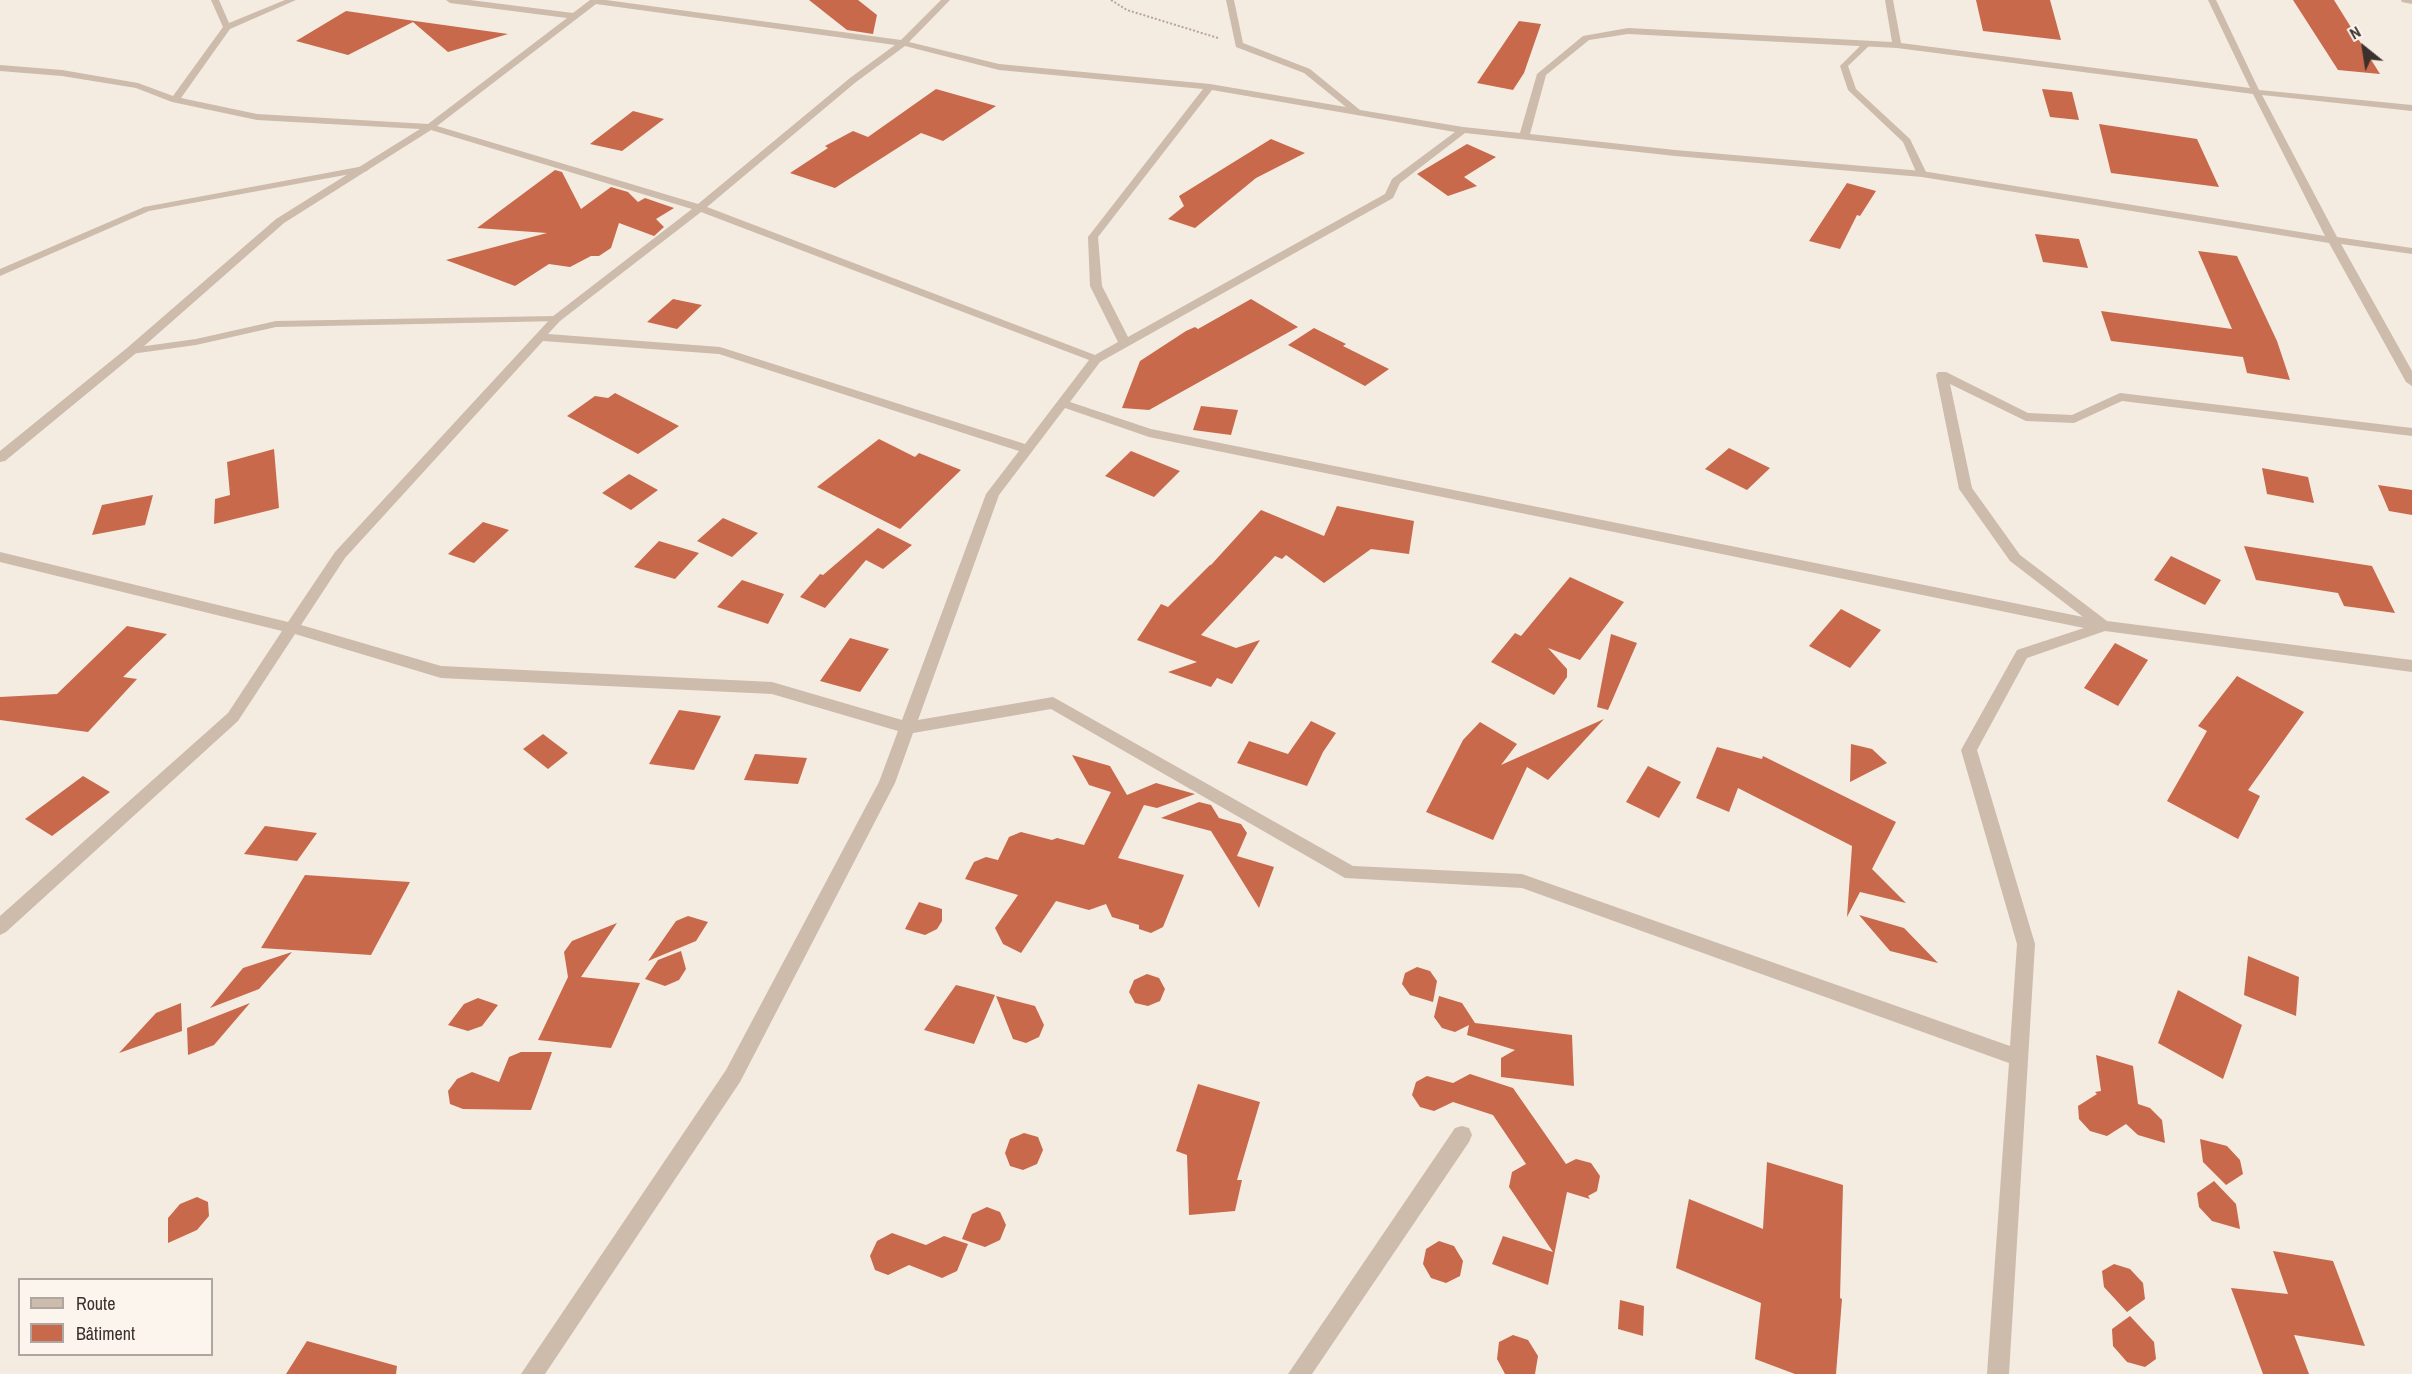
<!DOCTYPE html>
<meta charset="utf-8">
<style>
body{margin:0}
#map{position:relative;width:2412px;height:1374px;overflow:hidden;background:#f4ebe1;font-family:"Archivo Narrow",sans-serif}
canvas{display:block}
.legend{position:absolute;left:18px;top:1278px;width:195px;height:78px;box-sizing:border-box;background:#fbf5ee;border:2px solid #aea6a0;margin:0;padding:8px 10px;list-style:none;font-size:18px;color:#3b302b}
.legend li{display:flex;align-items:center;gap:12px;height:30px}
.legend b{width:30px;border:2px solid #aea6a0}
.north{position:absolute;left:2334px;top:18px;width:60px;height:60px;-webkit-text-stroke:4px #fbf5ee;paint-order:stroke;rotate:330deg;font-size:16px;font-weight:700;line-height:24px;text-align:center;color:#3b302b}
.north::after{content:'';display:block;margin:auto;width:21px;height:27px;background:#3b302b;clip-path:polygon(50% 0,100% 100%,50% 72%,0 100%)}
</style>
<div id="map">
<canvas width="2412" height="1374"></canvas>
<ul class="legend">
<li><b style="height:8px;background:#cdbbac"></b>Route</li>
<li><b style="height:16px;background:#c8694b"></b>Bâtiment</li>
</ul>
<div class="north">N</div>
</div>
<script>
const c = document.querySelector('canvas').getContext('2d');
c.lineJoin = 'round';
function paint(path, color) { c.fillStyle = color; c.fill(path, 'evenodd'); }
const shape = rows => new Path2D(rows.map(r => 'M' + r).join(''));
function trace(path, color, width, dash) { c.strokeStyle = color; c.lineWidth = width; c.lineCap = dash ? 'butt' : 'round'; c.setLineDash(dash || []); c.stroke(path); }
paint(shape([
 [809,0,858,0,877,15,873,34,847,30],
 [1976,0,2050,0,2061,40,1983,31],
 [2293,0,2334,0,2380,74,2338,70],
 [346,11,415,21,508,34,448,52,413,22,348,55,296,41],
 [1519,21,1541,24,1524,73,1513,90,1477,83],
 [936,89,996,106,943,141,921,133,835,188,790,173,828,148,825,146,853,131,868,137],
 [2042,89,2072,92,2079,120,2050,117],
 [633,111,664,119,622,151,590,144],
 [2099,124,2197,139,2219,187,2111,173],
 [1271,139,1305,153,1256,178,1195,228,1168,219,1184,206,1179,196],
 [1467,144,1496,157,1464,177,1477,186,1448,196,1417,174],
 [555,170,562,172,581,209,611,187,628,192,638,202,645,198,674,208,656,219,664,227,654,236,619,223,611,248,599,256,591,256,570,267,549,264,515,286,446,260,547,233,477,228],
 [1847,183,1876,191,1860,216,1857,215,1840,249,1809,241],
 [2035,234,2079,239,2088,268,2043,262],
 [2198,251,2237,256,2277,341,2290,380,2247,373,2243,357,2111,341,2101,311,2232,329],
 [673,299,702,305,677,329,647,322],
 [1251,299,1298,327,1149,410,1122,408,1140,361,1186,331,1195,327,1198,329],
 [1314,328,1346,344,1343,346,1389,369,1365,386,1288,345],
 [615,393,679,426,638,454,567,416,595,396,608,398],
 [1201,406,1238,410,1231,435,1193,430],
 [879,439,915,457,919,453,961,470,900,529,817,487],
 [1729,448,1770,468,1747,490,1705,469],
 [274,449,279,508,214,524,215,499,230,495,227,462],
 [1131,451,1180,471,1154,497,1105,476],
 [2262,468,2308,477,2314,503,2267,494],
 [629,474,658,490,631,510,602,493],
 [2378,485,2412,490,2412,515,2389,511],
 [153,495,145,525,92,535,102,505],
 [1337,506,1414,521,1409,554,1371,549,1324,583,1286,555,1282,559,1275,556,1201,635,1236,648,1260,640,1232,684,1217,678,1211,687,1168,672,1197,662,1137,640,1161,604,1168,607,1210,565,1211,565,1261,510,1324,536],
 [723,518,758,533,732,557,697,541],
 [483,522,509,530,474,563,448,554],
 [878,528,912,545,883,569,866,560,825,608,800,597,820,574,823,575],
 [659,541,699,553,675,579,634,567],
 [2244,546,2372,566,2395,613,2344,606,2338,593,2256,580],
 [2171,556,2221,580,2205,605,2154,580],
 [1570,577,1624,602,1580,660,1548,648,1567,669,1567,677,1554,695,1491,662,1515,633,1521,636],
 [742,580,784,594,768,624,717,607],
 [1841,609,1881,630,1850,668,1809,646],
 [127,626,167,634,123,677,137,679,88,732,0,720,0,697,57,694],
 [1611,634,1637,643,1608,710,1597,707],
 [850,638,889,649,860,692,820,681],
 [2115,643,2148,660,2118,706,2084,688],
 [2237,676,2304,712,2248,790,2260,796,2238,839,2167,801,2207,731,2198,726],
 [679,710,721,716,694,770,649,764],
 [1604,719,1548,780,1527,767,1493,840,1426,812,1463,740,1480,722,1517,744,1501,765],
 [1311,721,1336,733,1323,752,1307,786,1237,763,1249,741,1288,754],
 [543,734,568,753,548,769,523,749],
 [1851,744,1872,749,1887,763,1850,782],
 [1717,747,1762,759,1763,756,1896,822,1872,869,1906,903,1860,892,1847,917,1852,846,1738,788,1729,812,1696,798],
 [755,754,807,758,798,784,744,780],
 [1072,755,1110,766,1127,795,1156,783,1195,794,1157,808,1144,805,1118,858,1184,875,1163,927,1151,933,1139,929,1139,925,1112,917,1106,904,1089,910,1056,901,1021,953,1003,944,995,928,1018,895,965,879,974,862,986,857,998,860,1009,837,1021,832,1052,840,1057,838,1084,845,1111,792,1089,785],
 [1648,766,1681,782,1659,818,1626,802],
 [83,776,110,792,52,836,25,819],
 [1199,802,1211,805,1219,818,1241,824,1247,833,1237,856,1274,867,1259,908,1211,831,1161,818],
 [265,826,317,833,297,861,244,854],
 [305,875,410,882,371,955,261,948],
 [919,902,942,909,942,921,937,929,925,935,905,929],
 [1859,915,1904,928,1938,963,1890,951],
 [688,916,708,922,696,941,648,961,676,921],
 [617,923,581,977,640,983,611,1048,538,1040,568,977,564,952,572,941],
 [681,951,686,969,679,980,665,986,645,979,658,960],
 [292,952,259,989,210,1008,243,968],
 [2248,956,2299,977,2296,1016,2244,995],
 [1417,967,1430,971,1437,981,1433,1002,1410,995,1402,984,1405,973],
 [1147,974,1159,978,1165,989,1160,1001,1148,1006,1135,1003,1129,992,1134,980],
 [956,985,995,995,974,1044,924,1030],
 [2178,990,2242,1025,2223,1079,2158,1043],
 [996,996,1035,1006,1044,1025,1039,1037,1026,1043,1013,1039],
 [1439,996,1462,1003,1475,1023,1572,1035,1574,1086,1501,1077,1501,1058,1515,1050,1467,1035,1469,1025,1455,1032,1442,1028,1434,1017],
 [478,998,498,1005,482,1026,468,1031,448,1025,464,1004],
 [181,1003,182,1031,119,1053,156,1013],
 [250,1003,214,1045,188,1055,187,1028],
 [521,1052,552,1052,531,1110,463,1109,450,1104,448,1091,457,1079,472,1072,499,1082,509,1057],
 [2096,1055,2133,1066,2138,1104,2150,1108,2162,1120,2165,1143,2138,1135,2126,1124,2107,1136,2090,1131,2079,1119,2078,1106,2097,1094,2095,1092,2101,1091],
 [1470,1074,1513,1088,1566,1164,1576,1159,1591,1163,1600,1176,1597,1191,1588,1196,1590,1199,1567,1192,1548,1285,1492,1264,1503,1236,1553,1252,1509,1187,1512,1172,1526,1164,1493,1115,1453,1102,1434,1111,1420,1107,1412,1095,1416,1082,1427,1076,1453,1083],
 [1198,1084,1260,1102,1237,1180,1242,1180,1235,1211,1189,1215,1187,1155,1176,1151],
 [1024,1133,1038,1137,1043,1150,1037,1164,1023,1170,1010,1166,1005,1153,1010,1139],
 [2200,1139,2227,1146,2240,1160,2243,1174,2226,1185,2203,1162],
 [1767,1162,1843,1185,1840,1298,1842,1299,1836,1374,1795,1374,1755,1359,1761,1303,1676,1268,1689,1199,1763,1229],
 [2214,1181,2236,1204,2240,1229,2212,1221,2199,1207,2197,1193],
 [197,1197,208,1202,209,1216,197,1230,168,1243,168,1218,180,1204],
 [987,1207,1000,1212,1006,1225,1000,1240,985,1247,962,1239,972,1214],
 [892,1233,926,1245,944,1236,968,1244,957,1271,942,1278,909,1265,888,1275,875,1270,870,1256,877,1241],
 [1439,1241,1454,1246,1463,1261,1460,1276,1446,1283,1431,1278,1423,1264,1426,1249],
 [2273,1251,2333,1261,2365,1346,2294,1335,2309,1374,2263,1374,2231,1288,2288,1294],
 [2114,1264,2130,1269,2143,1283,2145,1299,2127,1312,2104,1287,2102,1271],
 [1620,1300,1644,1306,1643,1336,1618,1329],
 [2130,1316,2154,1342,2156,1359,2145,1367,2127,1362,2113,1346,2112,1329],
 [1513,1335,1528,1340,1538,1356,1535,1374,1505,1374,1497,1359,1499,1342],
 [307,1341,397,1366,396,1374,286,1374]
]), '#c8694b');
trace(shape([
 [1111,0,1127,10,1218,38]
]), '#b9a596', 2, [2, 2]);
paint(shape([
 [1864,42,1871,44,1848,66,1856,89,1910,139,1927,174,1925,176,1917,174,1903,142,1848,90,1840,66,1864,42],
 [364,166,369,169,367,171,149,211,0,276,0,269,144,207,364,166],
 [556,316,561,319,560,321,276,327,196,345,131,354,126,351,131,348,196,339,276,321,556,316]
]), '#cdbbac');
paint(shape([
 [211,0,219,0,229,23,285,0,296,0,230,29,181,98,257,114,428,124,567,18,450,3,446,0,470,0,573,13,590,0,606,0,901,40,941,0,950,0,909,42,999,64,1210,84,1346,107,1304,73,1236,47,1226,0,1234,0,1243,43,1310,69,1360,110,1463,127,1520,133,1537,74,1583,36,1628,28,1892,42,1885,0,1893,0,1901,43,2250,88,2208,0,2216,0,2259,90,2412,105,2412,111,2262,95,2337,237,2412,248,2412,254,2341,244,2412,371,2412,386,2406,382,2329,243,1922,177,1675,156,1465,133,1400,183,1393,198,1100,362,1070,402,1151,429,2083,617,2010,561,1959,489,1936,375,1938,372,1946,372,2028,413,2072,415,2120,393,2412,428,2412,436,2122,401,2074,423,2026,421,1950,384,1972,488,2020,555,2107,621,2412,660,2412,672,2105,631,2027,658,1977,750,2035,944,2009,1374,1987,1374,2009,1063,1522,888,1345,878,1051,709,913,733,895,783,740,1082,545,1374,521,1374,726,1070,879,782,898,731,772,694,441,678,295,634,238,721,6,932,0,935,0,916,228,713,282,631,0,562,0,552,288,622,335,552,552,317,692,209,431,130,284,223,135,354,5,461,0,462,0,451,127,348,276,219,420,129,257,120,172,102,136,88,62,76,0,71,0,65,62,70,138,83,173,96,223,27,211,0],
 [596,4,895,45,850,78,698,204,437,126,596,4],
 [1628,34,1897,48,2253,94,2325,236,1922,171,1675,150,1530,134,1546,75,1589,40,1628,34],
 [905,46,999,70,1203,89,1088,237,1090,286,1118,342,1095,355,707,207,856,82,905,46],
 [1212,90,1455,132,1392,179,1385,194,1128,337,1102,286,1098,237,1212,90],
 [701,212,1089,360,1025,444,720,347,548,334,560,321,701,212],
 [543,341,719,354,1019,451,986,494,902,720,772,682,441,666,301,625,345,558,543,341],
 [1065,408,1149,437,2084,628,2017,650,1961,750,2017,944,2010,1046,1522,874,1353,866,1053,697,918,720,999,495,1065,408],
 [2401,0,2412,0,2412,4,2402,2,2401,0],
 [1462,1126,1469,1128,1472,1135,1469,1142,1312,1374,1288,1374,1455,1128,1462,1126]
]), '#cdbbac');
</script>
